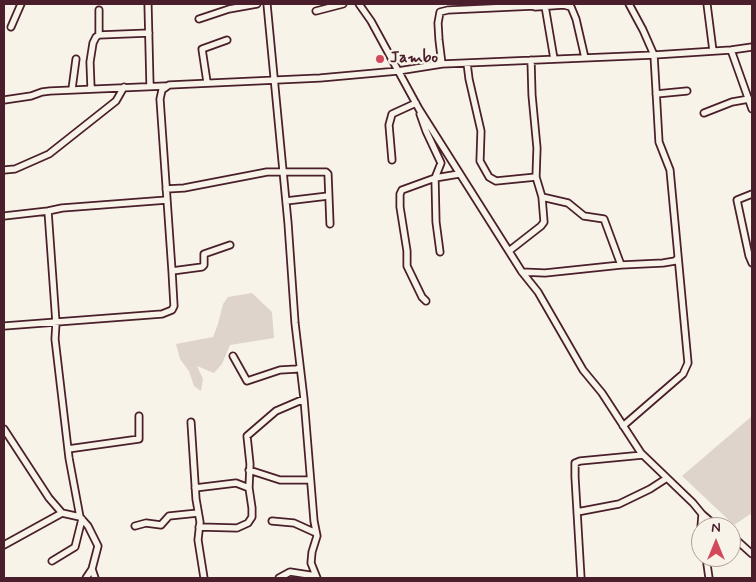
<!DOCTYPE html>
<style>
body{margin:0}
#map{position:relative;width:756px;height:582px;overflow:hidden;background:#f7f3e8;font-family:Mynerve,sans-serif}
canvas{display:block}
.frame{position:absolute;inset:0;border:5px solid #4a1f2b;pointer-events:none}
.north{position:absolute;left:691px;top:517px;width:50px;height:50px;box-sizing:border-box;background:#f7f3e8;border:1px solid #b29e9c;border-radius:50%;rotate:0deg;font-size:14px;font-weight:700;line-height:20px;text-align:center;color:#4a1f2b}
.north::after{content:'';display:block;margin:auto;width:18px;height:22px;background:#d1495b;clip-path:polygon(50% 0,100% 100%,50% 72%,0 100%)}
</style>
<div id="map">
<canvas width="756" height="582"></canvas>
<div class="frame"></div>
<div class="north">N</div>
</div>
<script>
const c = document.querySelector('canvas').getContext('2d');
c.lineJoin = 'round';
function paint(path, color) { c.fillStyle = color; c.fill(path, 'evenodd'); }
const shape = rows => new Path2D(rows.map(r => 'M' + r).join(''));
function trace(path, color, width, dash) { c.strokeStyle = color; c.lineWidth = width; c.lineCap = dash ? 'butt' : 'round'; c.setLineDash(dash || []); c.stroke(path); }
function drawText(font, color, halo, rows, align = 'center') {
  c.font = font + ' Mynerve,sans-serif'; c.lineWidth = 4.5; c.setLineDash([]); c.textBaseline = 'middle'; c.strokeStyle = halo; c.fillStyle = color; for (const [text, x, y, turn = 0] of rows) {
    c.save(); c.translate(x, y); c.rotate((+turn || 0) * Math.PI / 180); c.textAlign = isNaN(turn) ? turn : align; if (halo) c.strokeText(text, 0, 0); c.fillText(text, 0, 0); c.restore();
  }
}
paint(shape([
 [252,293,272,312,274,338,230,345,222,364,214,373,197,366,203,379,201,391,194,386,189,371,180,359,176,344,213,337,218,324,223,304,228,297],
 [752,416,752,513,734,525,682,476]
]), '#ded4cc');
const minor = shape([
 [148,4,150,86],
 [267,4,288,223,295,323,304,399,314,521,317,536,312,552,311,563,317,578],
 [359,4,371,21,419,109,522,272,538,292,583,370,602,393,641,453,693,503,702,514,717,527],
 [533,4,535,7,564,5,571,7,576,19,585,58],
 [707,4,713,51],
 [545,6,554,59],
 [99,10,99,35],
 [316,11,343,4],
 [199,19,229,9,257,4],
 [11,27,21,4],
 [731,50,752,109],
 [467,63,469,79,481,131,480,161,489,177,496,181,536,177],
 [442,64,439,40,438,23,440,12,448,10,534,6],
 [207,82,202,49,227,40],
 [91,88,90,62,93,43,96,37,99,35,149,33],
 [72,89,76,59],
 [656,94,687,91],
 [4,100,31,96,42,92,50,91,165,86],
 [704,113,732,102,749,99],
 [420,114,426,131,441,163,435,178,436,222,440,252],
 [392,160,389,125,392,114,416,103],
 [4,170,15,169,49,154,116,101,124,87],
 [166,189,184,188,267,172,326,172,328,174,330,224],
 [752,194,737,200,749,256,752,263],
 [542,197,568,203,584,216,604,219,621,265],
 [286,201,328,196],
 [48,211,56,323,55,339,69,458,80,517],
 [4,216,48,211,62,208,167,200],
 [509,251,541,226,544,222,542,197,536,177,537,148,532,95,531,60],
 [172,271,202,267,204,265,204,254,230,245],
 [522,272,545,273,621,265,663,263,675,261,678,258],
 [426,301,422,297,407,266,407,251,400,207,400,194,402,190,435,178,459,174],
 [4,326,162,314,172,310,174,306,172,271,160,99,162,90,169,85,320,78,398,71,442,64,654,55,731,50,752,47],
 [233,356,247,381,280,370,297,369,300,367],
 [191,422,196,499,200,522,198,540,204,578],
 [623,426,683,374,688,363,670,170,659,142,654,55,643,30,629,4],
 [4,429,49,498,62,513,80,517,88,526,98,546,92,569,95,578],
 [68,449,139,439,139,416],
 [249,470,280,480,310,480],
 [195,488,236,483,249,488],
 [577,512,619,504,650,489,667,478],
 [272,521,294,523,316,533],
 [135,526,146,523,161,525,169,516,198,513],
 [199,527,237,528,248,523,252,517,252,508,249,488,250,464,247,436,276,411,304,399],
 [701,527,702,514],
 [731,535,752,554],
 [4,545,62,513],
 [706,557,709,578],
 [52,561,75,547,82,519],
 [86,578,92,569],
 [279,578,290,572,316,576],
 [581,578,575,477,575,463,580,461,643,455]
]);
trace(minor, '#4a1f2b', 9);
trace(minor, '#f7f3e8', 5.5);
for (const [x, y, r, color] of [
 [380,59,5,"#d1495b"]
]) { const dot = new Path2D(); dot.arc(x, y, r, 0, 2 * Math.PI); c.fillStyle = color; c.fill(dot); trace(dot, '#f7f3e8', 2); }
drawText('bold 16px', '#4a1f2b', '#f7f3e8', [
 ["Jambo",390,59]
], 'left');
</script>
